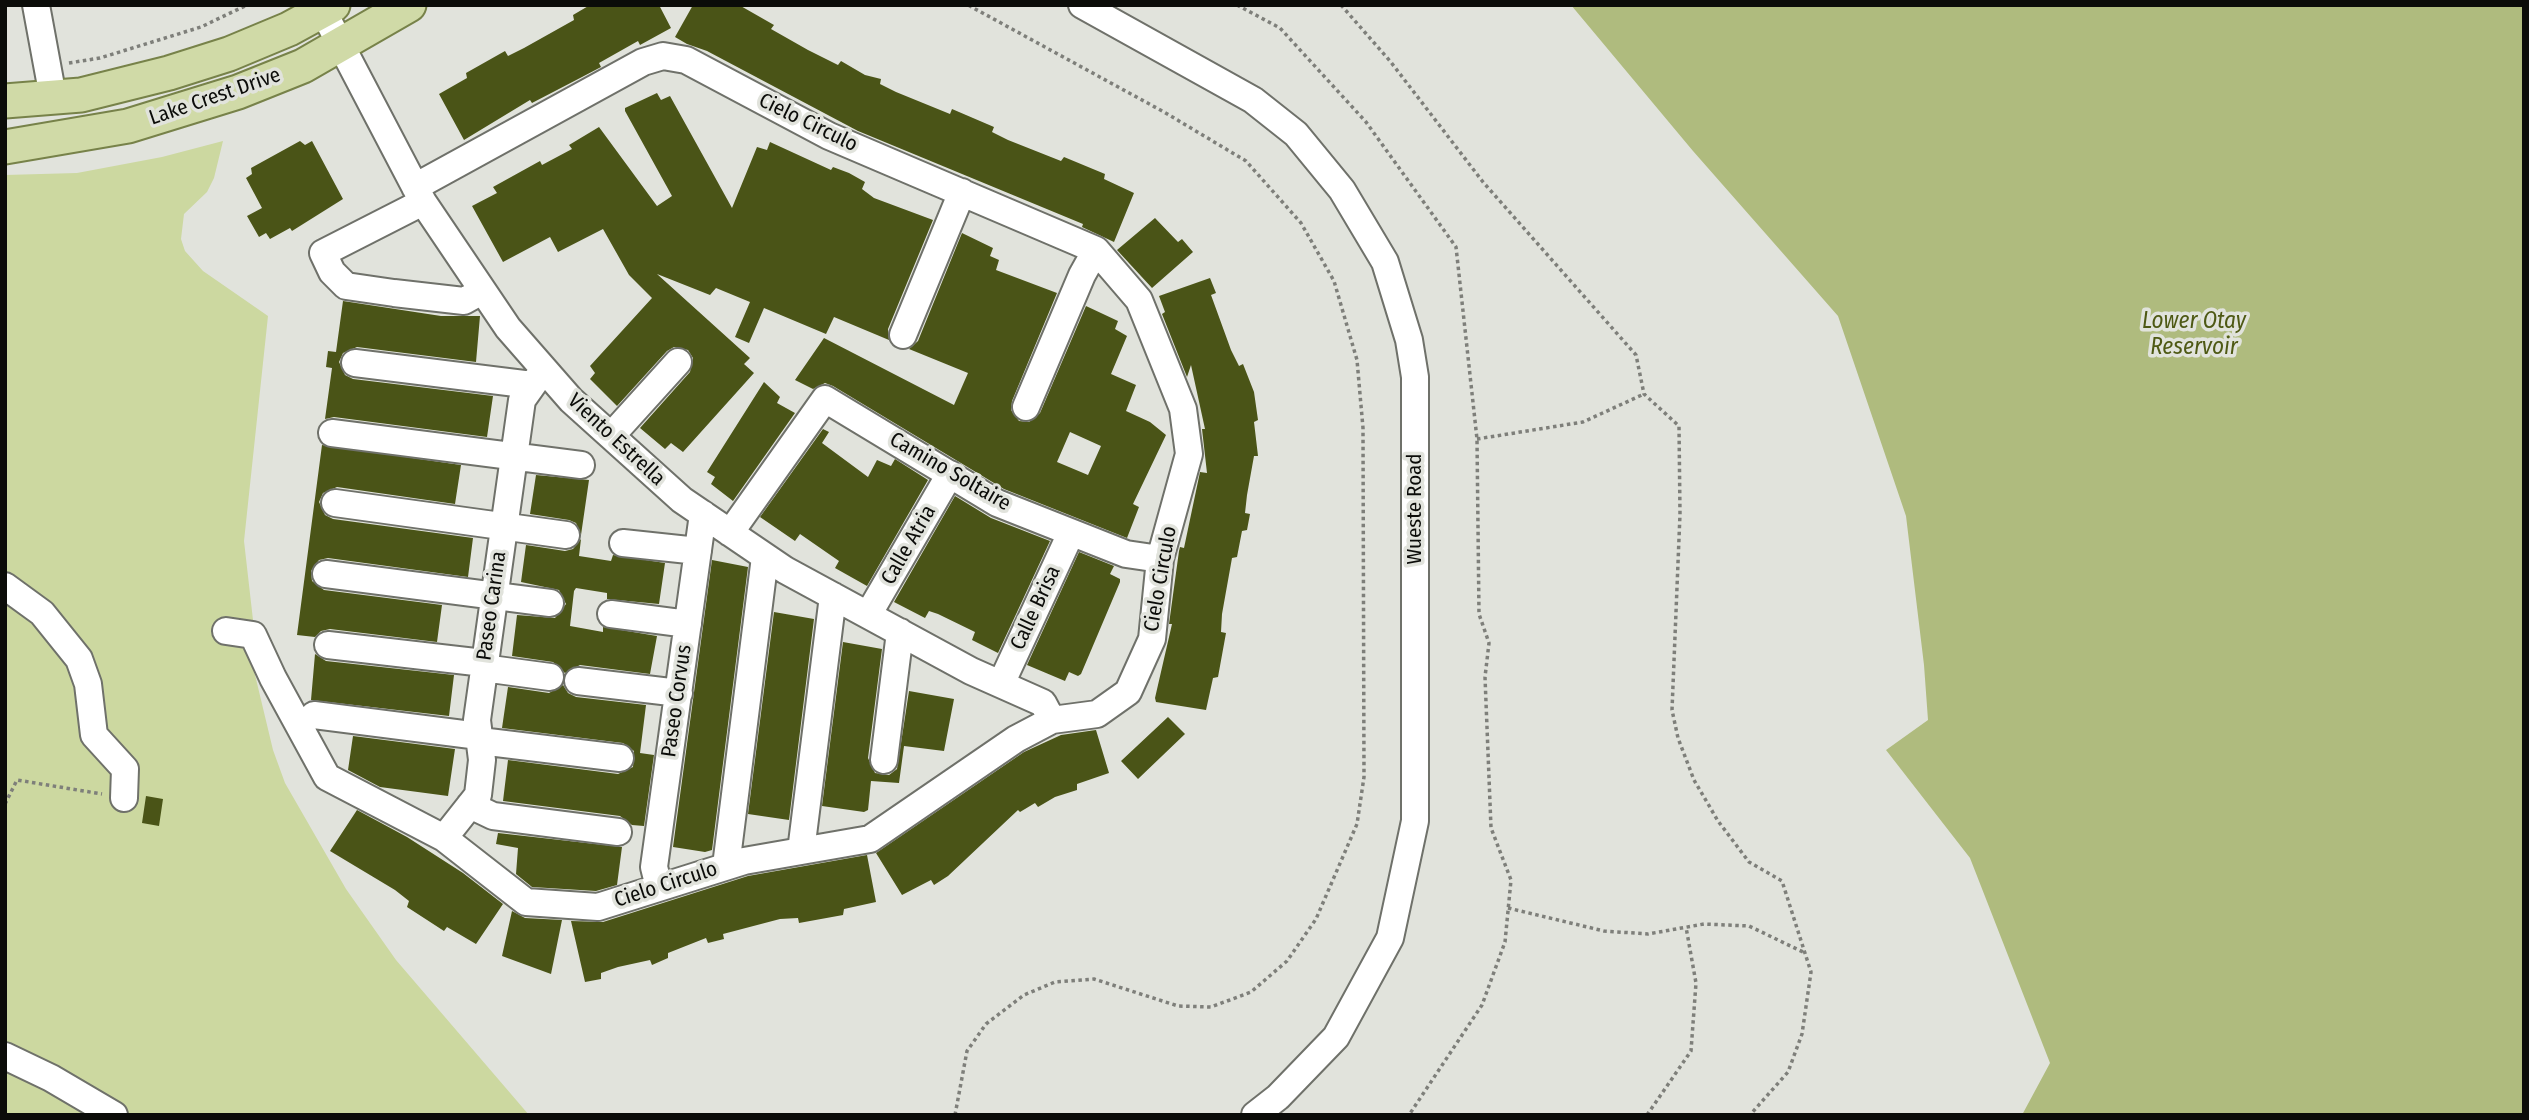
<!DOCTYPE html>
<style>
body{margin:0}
#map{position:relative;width:2529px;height:1120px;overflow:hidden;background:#e1e3dc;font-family:"Fira Sans Condensed",sans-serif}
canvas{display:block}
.frame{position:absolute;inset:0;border:7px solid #0b0c09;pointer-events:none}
</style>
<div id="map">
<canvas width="2529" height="1120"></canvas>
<div class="frame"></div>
</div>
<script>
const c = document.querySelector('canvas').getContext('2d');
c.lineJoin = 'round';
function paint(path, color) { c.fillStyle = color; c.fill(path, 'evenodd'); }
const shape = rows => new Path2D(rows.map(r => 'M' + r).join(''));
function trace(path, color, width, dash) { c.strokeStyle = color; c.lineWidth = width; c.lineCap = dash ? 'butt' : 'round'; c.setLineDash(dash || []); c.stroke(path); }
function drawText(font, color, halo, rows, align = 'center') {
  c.font = font + ' "Fira Sans Condensed",sans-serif'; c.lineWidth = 7; c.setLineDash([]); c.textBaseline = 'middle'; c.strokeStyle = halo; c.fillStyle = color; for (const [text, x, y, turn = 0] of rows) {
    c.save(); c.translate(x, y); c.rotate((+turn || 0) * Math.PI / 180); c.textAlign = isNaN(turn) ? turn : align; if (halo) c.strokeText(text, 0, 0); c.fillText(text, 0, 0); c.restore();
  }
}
paint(shape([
 [223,141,214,178,207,192,184,214,181,239,185,251,203,271,268,316,244,541,253,620,269,649,251,658,273,750,285,783,346,889,396,960,529,1115,5,1115,5,175,77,173,162,157]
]), '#ccd8a0');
paint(shape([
 [1571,5,2524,5,2524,1115,2022,1115,2050,1063,1970,858,1886,750,1928,720,1924,665,1906,516,1838,316,1693,151]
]), '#afbb7e');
paint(shape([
 [590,5,659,5,671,28,640,45,638,41,599,63,601,67,582,77,532,103,530,100,464,140,439,94,467,78,466,73,505,51,508,56,524,48,574,20,573,15],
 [693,5,739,5,774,25,771,29,808,50,838,65,841,61,865,75,881,79,880,84,896,92,950,114,952,109,994,127,992,132,1008,140,1061,161,1064,157,1105,174,1104,179,1134,193,1114,242,1082,227,1083,224,858,131,707,51,687,44,675,37],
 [657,93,661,100,670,96,732,208,757,147,767,150,770,142,831,170,833,167,849,173,865,182,862,189,874,198,933,220,888,329,889,340,834,317,826,334,764,308,749,343,735,337,750,302,716,288,710,295,657,274,750,358,744,364,754,373,683,452,671,443,665,449,640,428,690,372,693,358,688,350,674,347,667,351,617,406,590,379,595,373,590,366,652,298,629,275,603,229,558,252,550,237,503,262,472,206,497,193,493,187,540,161,542,165,572,149,569,145,599,127,657,206,672,196,625,111,625,108],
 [300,141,305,145,312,141,343,199,292,231,290,228,270,239,266,233,259,237,247,216,262,208,246,178,252,174,251,168],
 [1155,218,1178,242,1182,239,1193,252,1152,288,1117,250],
 [962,233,993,248,990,256,999,260,996,270,1057,293,1012,401,1011,410,1019,421,1029,422,1040,413,1086,306,1118,321,1115,329,1127,336,1111,374,1136,385,1126,411,1150,422,1166,435,1133,504,1139,507,1127,538,1004,489,833,386,825,383,813,389,795,380,824,338,954,405,968,373,909,349,918,341],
 [1070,432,1101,446,1088,475,1057,462],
 [1210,278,1216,293,1211,295,1231,350,1239,366,1243,364,1254,392,1258,420,1254,422,1258,456,1254,456,1247,495,1245,513,1250,514,1247,530,1242,531,1237,557,1232,558,1222,614,1221,632,1226,633,1218,677,1213,678,1206,710,1156,702,1155,698,1172,624,1169,624,1179,551,1180,547,1184,548,1200,472,1207,473,1202,429,1205,429,1191,365,1187,377,1162,314,1165,312,1159,296],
 [343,301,441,316,480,316,476,362,357,347,343,353,339,362,345,375,353,379,493,396,487,437,334,417,325,419,332,368,326,367,328,351,336,352],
 [764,382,780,397,777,403,795,413,733,501,711,484,715,477,707,472],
 [823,429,829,432,822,443,868,477,877,460,891,466,895,459,928,480,867,586,835,568,839,561,800,534,795,541,760,517],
 [322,445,461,465,455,504,337,487,323,493,319,502,325,515,333,519,473,538,468,577,328,558,319,560,311,571,312,581,324,590,442,605,437,642,330,629,321,631,315,637,297,635],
 [536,475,589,480,581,535,576,523,569,520,530,514],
 [955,496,991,518,1050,541,998,653,972,640,975,632,938,614,929,611,925,618,894,602],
 [581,539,579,556,611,561,613,555,665,563,659,604,607,599,607,593,576,588,574,591,570,626,603,632,603,627,657,636,650,674,580,665,565,673,553,662,512,656,517,615,555,618,566,604,559,590,521,582,526,545,565,551,573,549],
 [1079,552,1114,566,1110,574,1120,579,1120,582,1081,674,1078,676,1069,672,1065,681,1027,665],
 [712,560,748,567,712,850,705,852,673,847],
 [774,612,814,619,789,820,748,814],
 [843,642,882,649,868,758,875,773,889,775,897,769,909,691,954,699,944,751,904,746,899,783,871,781,868,810,864,812,822,806],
 [315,654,326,661,454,675,449,716,311,700],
 [563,685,568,693,576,697,646,705,640,753,654,755,644,826,632,825,620,816,503,801,508,760,618,774,633,767,634,751,623,743,502,728,508,687,549,693],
 [1168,717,1185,734,1138,779,1121,761],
 [1096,730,1109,773,1077,784,1077,790,1055,797,1038,807,1035,803,1020,812,1018,810,948,876,934,885,931,880,902,895,876,853,1024,752,1061,735],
 [353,736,455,749,448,796,380,787,348,770],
 [146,796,163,799,159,826,142,823],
 [357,810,407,837,463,873,503,904,476,944,447,927,444,931,407,907,409,901,395,890,330,851],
 [498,833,622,847,617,885,596,891,532,887,516,874,518,848,496,844],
 [867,855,876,902,844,909,843,915,799,923,798,918,780,919,723,934,724,939,708,943,706,938,668,953,668,958,652,965,650,960,618,967,601,973,601,979,585,982,571,921,603,922,748,876],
 [512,911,525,918,562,920,551,974,502,956]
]), '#4a5417');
const minor = shape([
 [36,5,53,97],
 [1082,5,1253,100,1296,134,1342,190,1385,262,1409,340,1415,377,1415,821,1390,938,1336,1037,1278,1097,1255,1115],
 [323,11,423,202,508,328,571,400,682,500,785,570,971,671,1043,703,1052,720],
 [423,202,323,253,332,272,346,286,394,293,464,301,482,291],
 [903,335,962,192],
 [355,363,532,385],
 [1026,407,1082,275,1096,250],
 [332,433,581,465],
 [611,436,678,362],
 [335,503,566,535],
 [730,533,825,399,997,503,1126,554,1160,559],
 [623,543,698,551],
 [326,574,550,603],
 [5,586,42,613,79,659,88,684,94,735,125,769,124,798],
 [611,614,688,624],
 [868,615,950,474],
 [226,631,253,635,273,678,327,777,444,838,526,902,598,907,744,861,870,839,1016,739,1052,720,1097,714,1128,692,1152,639,1160,559,1189,454,1183,409,1139,300,1096,250,829,136,686,60,663,56,643,62,415,187],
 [328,645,484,663],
 [483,668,550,677],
 [578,681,679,693],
 [1001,684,1071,533],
 [314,715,479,736],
 [480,741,620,758],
 [884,760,900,632],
 [470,805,493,816,618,832],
 [444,838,478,795,482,760,477,720,522,400,544,369],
 [801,851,833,596],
 [726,866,765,557],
 [659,887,654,867,703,514],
 [5,1056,51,1078,114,1115]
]);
const major = shape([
 [5,101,81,95,169,73,229,54,289,29,333,5],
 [5,147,128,126,238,92,303,66,409,5]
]);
trace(minor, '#6f716a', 30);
trace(major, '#778249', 37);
trace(shape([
 [1237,5,1280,28,1366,122,1456,247,1477,439,1479,614,1489,643,1485,677,1491,828,1511,880,1505,942,1482,1005,1409,1115],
 [1341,5,1390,61,1483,182,1636,355,1644,394,1679,426,1680,514,1672,710,1678,738,1694,780,1718,821,1749,862,1782,881,1811,972,1802,1034,1788,1072,1750,1115],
 [69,63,100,58,201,27,247,5],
 [1477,439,1583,422,1644,394],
 [5,804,17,780,102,794],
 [1508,908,1604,931,1648,934,1704,924,1749,926,1803,952],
 [955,1115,967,1051,986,1024,1024,995,1055,982,1094,979,1178,1006,1211,1007,1251,992,1287,961,1316,919,1357,824,1364,777,1363,428,1357,360,1334,281,1301,223,1246,161,1164,112,968,5],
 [1647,1115,1691,1051,1696,983,1686,927]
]), '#7e7f7a', 3.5, [3.5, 3.5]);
trace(minor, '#fff', 26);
trace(major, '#d0daa7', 33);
drawText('21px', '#0b0c09', '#e1e3dc', [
 ["Lake Crest Drive",215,97,-19],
 ["Cielo Circulo",808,123,26],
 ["Viento Estrella",616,440,43],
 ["Camino Soltaire",950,472,30],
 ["Wueste Road",1415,509,-90],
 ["Calle Atria",909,545,-60],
 ["Cielo Circulo",1161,579,-80],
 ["Paseo Carina",492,606,-82],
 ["Calle Brisa",1036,608,-65],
 ["Paseo Corvus",677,701,-82],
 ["Cielo Circulo",666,885,-18]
]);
drawText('italic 23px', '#4e5914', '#e1e3dc', [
 ["Lower Otay",2194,322],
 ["Reservoir",2194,348]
]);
</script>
